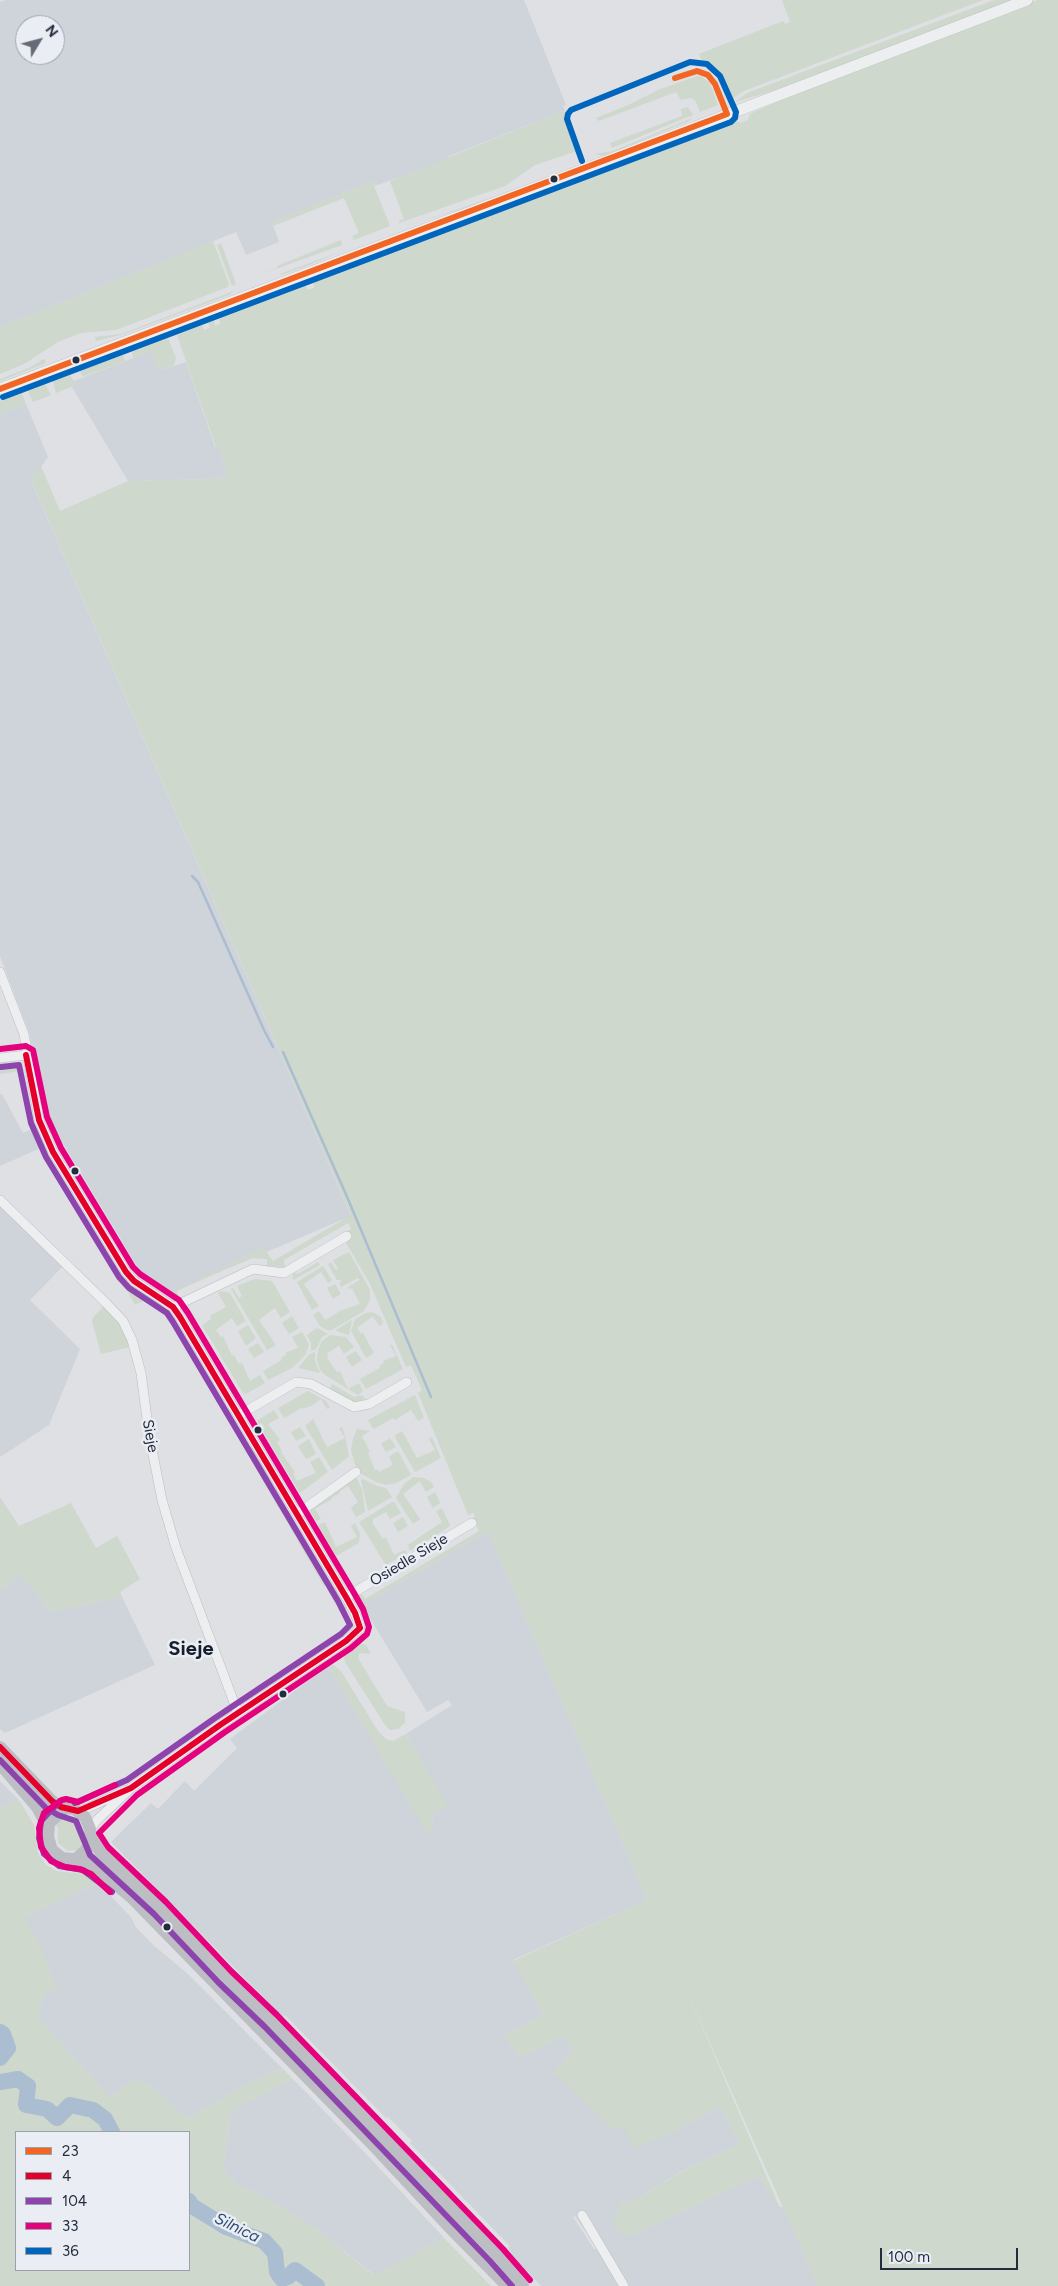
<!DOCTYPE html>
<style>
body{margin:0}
#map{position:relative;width:1058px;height:2286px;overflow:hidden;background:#dee0e3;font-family:Figtree,sans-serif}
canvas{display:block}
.legend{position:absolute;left:15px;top:2131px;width:175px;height:140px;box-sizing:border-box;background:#eaeef4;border:1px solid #9ba1ab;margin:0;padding:6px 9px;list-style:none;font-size:15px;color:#242d3d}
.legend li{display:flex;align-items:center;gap:10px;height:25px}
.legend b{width:25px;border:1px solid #9ba1ab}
.north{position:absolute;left:15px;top:15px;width:50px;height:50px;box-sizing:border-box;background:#eaeef4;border:1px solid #9ba1ab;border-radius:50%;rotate:53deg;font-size:14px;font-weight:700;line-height:20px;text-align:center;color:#242d3d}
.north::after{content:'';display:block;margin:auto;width:18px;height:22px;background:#656c77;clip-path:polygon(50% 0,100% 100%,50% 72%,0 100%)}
.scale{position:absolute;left:880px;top:2248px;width:138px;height:22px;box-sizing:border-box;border:2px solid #242d3d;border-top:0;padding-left:6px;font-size:15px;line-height:18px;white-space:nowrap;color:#242d3d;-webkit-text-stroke:4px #eaeef4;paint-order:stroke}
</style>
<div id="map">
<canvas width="1058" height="2286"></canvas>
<ul class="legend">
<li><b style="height:6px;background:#f26522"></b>23</li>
<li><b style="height:6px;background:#e4002b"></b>4</li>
<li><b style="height:6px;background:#8e44ad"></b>104</li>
<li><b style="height:6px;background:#e5007d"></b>33</li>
<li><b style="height:6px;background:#0065bd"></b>36</li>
</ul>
<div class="north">N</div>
<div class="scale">100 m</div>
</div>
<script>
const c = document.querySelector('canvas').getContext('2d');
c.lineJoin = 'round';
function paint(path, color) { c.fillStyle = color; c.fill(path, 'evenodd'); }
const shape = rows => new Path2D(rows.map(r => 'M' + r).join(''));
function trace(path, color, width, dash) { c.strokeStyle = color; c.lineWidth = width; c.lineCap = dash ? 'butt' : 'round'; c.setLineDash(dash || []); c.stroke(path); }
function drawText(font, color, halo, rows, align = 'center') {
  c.font = font + ' Figtree,sans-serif'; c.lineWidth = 5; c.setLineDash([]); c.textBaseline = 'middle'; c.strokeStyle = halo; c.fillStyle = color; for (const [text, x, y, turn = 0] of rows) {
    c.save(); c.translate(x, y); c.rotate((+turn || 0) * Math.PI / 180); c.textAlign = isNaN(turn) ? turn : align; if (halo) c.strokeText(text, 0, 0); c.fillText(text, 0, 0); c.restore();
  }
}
paint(shape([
 [6,0,524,0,566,105,563,106,565,110,447,157,448,159,375,186,372,181,272,222,279,242,246,255,236,232,0,327,0,2],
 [25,25,55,25,55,55,25,55],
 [151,351,158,371,186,362,215,447,219,446,228,475,212,479,128,481,72,387,76,385,74,381],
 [26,404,48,457,31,481,351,1216,168,1294,143,1276,46,1115,29,1032,0,956,0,414],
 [2,1094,23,1133,36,1127,45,1146,0,1166,0,1095],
 [0,1198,66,1263,30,1300,80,1349,49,1425,0,1457],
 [488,1531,647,1900,513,1960,543,2015,503,2036,520,2057,564,2035,573,2050,553,2073,624,2127,663,2137,720,2107,740,2144,680,2172,634,2201,620,2203,630,2236,758,2176,780,2207,783,2207,818,2286,629,2286,616,2267,620,2286,541,2286,516,2260,508,2248,510,2246,410,2143,412,2141,388,2117,386,2118,285,2015,282,2016,111,1842,151,1803,158,1809,185,1781,194,1791,237,1748,230,1739,328,1666,428,1834,433,1831,429,1825,432,1823,433,1813,447,1806,406,1734,452,1705,448,1700,427,1712,362,1605],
 [575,2216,597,2248,597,2249,594,2249,573,2217],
 [20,1574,51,1612,122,1597,155,1665,5,1733,0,1729,0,1590],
 [0,1781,19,1800,0,1808],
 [98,1883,131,1917,135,1926,152,1944,188,1974,282,2068,228,2094,223,2099,188,2118,147,2083,132,2081,110,2097,39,2019,43,1994,57,1988,24,1917],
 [293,2079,368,2156,444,2238,374,2275,313,2226,252,2190,241,2188,223,2170,231,2114,240,2106]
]), '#cfd3da');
paint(shape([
 [782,0,983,0,744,91,730,100,726,97,717,77,704,66,699,54,783,21,785,24,790,22],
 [994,0,1015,0,779,89,735,102,747,93],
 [1038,0,1058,0,1058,2286,818,2286,685,1987,780,2208,758,2176,630,2236,618,2232,612,2224,620,2203,634,2201,681,2172,740,2144,720,2107,663,2137,634,2149,624,2127,614,2130,553,2073,573,2050,564,2035,520,2057,503,2036,543,2015,513,1961,647,1900,488,1531,362,1605,367,1613,361,1613,359,1594,363,1595,365,1599,479,1531,473,1518,475,1516,473,1513,468,1515,418,1393,422,1390,411,1365,406,1367,369,1282,346,1243,351,1238,347,1231,351,1229,348,1223,284,1260,285,1267,267,1266,267,1259,249,1258,177,1291,178,1295,174,1297,168,1294,263,1247,273,1261,351,1215,31,480,41,466,60,511,128,481,212,479,228,475,219,446,216,447,177,335,202,325,204,330,210,328,208,323,214,321,215,326,220,324,219,319,306,286,308,290,314,288,313,279,611,164,660,149,734,120,741,123,745,121,748,120,750,114,793,94],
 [697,76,702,77,710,83,718,105,700,112,695,100,690,98,681,100,676,92,599,121,596,118,626,106,658,90],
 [688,107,693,115,612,148,610,143,682,116,681,109],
 [565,110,578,146,577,151,535,165,505,186,399,223,399,221,404,219,390,181],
 [692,118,689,121,604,156,594,154,613,151],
 [372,181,390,226,354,240,352,236,359,233,344,198,273,226,271,222],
 [493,196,470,206,403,227,467,206],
 [341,240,342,245,256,276,277,268,277,266],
 [213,241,229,284,228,287,116,330,81,333,58,342,24,364,0,374,0,327],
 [221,243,236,284,232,286,217,245],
 [342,251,309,265,281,275,280,274],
 [234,291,229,295,124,334,96,341,95,337,121,334],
 [281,291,282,293,218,317,218,315],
 [168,338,176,358,174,365,158,371,151,351,133,358,132,352],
 [123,355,125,361,82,377,80,371],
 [44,359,46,362,44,364,0,381,0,379,29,368],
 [70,375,76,385,56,393,53,381],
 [45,384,51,395,33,402,28,391],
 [22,393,26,404,0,414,0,401],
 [0,1063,14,1064,25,1070,0,1074],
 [349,1252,370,1290,370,1300,364,1311,332,1330,327,1330,320,1326,313,1315,319,1311,325,1320,342,1310,360,1304,352,1288,349,1289,348,1287,360,1280,358,1278,341,1287,339,1283,342,1280,337,1280,328,1264,331,1262,336,1270,338,1269,333,1260],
 [318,1262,320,1265,293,1280,293,1273,298,1274],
 [113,1264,115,1264,134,1287,162,1304,149,1298,135,1305],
 [323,1266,332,1280,328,1283,321,1272,304,1284,319,1306,312,1310,297,1282],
 [255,1279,272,1281,290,1312,281,1318,275,1308,259,1320,276,1345,267,1350,231,1289,233,1288,239,1298,242,1296,237,1286],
 [335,1284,341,1294,333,1299,327,1288],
 [221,1291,230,1293,246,1321,237,1326,232,1318,216,1330,221,1337,223,1336,232,1356,234,1355,239,1364,242,1363,250,1381,260,1375,265,1383,246,1394,243,1393,202,1325,211,1319,210,1316,226,1307,218,1293],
 [104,1306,120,1323,130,1347,101,1354,92,1321,94,1316],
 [372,1312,381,1317,383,1324,379,1326,373,1316,357,1328,361,1334,363,1333,374,1353,366,1358,351,1331,355,1319,366,1313],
 [292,1316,299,1328,289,1334,282,1323],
 [352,1320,349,1335,336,1331,336,1330],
 [248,1325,256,1338,246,1346,238,1331],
 [317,1328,328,1334,322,1337,316,1349,311,1351,311,1343,307,1335],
 [302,1332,309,1344,306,1354,292,1368,268,1380,263,1371,282,1360,281,1358,286,1355,285,1353,298,1348,292,1337],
 [330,1335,346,1337,354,1347,344,1354,339,1346,327,1353,328,1357,327,1358,337,1372,340,1371,348,1389,359,1383,363,1391,358,1395,325,1375,320,1370,317,1360,318,1350,322,1341],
 [258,1343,264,1352,254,1358,248,1349],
 [390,1345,392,1345,403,1369,366,1389,360,1379,380,1368,379,1366,384,1363,383,1361,396,1356],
 [356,1351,362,1360,352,1367,346,1357],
 [315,1352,315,1361,320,1373,298,1368,310,1354],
 [332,1384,354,1397,363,1395,365,1401,354,1403,330,1389],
 [308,1391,326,1401,330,1408,327,1409,321,1399,310,1407,309,1406,304,1409,303,1407,284,1418,278,1408],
 [415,1395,424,1418,418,1421,411,1410,395,1420,393,1418,374,1429,372,1427,368,1420],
 [274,1410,279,1418,268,1424,280,1440,277,1442,282,1451,281,1452,295,1472,293,1474,297,1481,316,1473,310,1462,319,1457,328,1472,300,1493,262,1430,265,1428,262,1423,259,1424,257,1421],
 [313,1419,327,1447,345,1438,339,1428,342,1427,344,1432,349,1456,332,1470,305,1426],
 [300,1427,306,1436,296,1441,291,1432],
 [357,1429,370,1431,362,1436,370,1452,368,1453,375,1470,377,1469,379,1472,393,1465,389,1457,398,1451,411,1475,396,1483,386,1485,376,1482,362,1474,356,1468,351,1450,353,1439],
 [402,1431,417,1458,435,1450,429,1439,432,1437,441,1458,415,1472,396,1439,395,1435],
 [239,1435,247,1449,252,1446,271,1480,267,1483,326,1585,324,1586,237,1436],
 [390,1438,396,1447,386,1452,381,1444],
 [309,1439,316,1454,306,1459,298,1446],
 [355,1475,362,1489,365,1512,356,1517,351,1508,358,1502,348,1486,340,1491,340,1493,331,1498,332,1499,315,1509,321,1519,316,1521,309,1510],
 [413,1477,424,1478,431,1482,434,1487,426,1492,420,1481,403,1494,420,1519,413,1524,396,1498,404,1484],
 [363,1479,377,1486,386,1488,392,1497,368,1511,361,1480],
 [435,1492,440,1503,433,1508,427,1497],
 [0,1497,19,1526,71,1503,96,1548,117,1536,140,1579,120,1592,122,1597,51,1612,20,1574,0,1590],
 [392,1502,394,1502,401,1513,390,1519,386,1512,373,1519,373,1524,383,1539,386,1537,394,1555,405,1550,407,1553,386,1565,359,1522],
 [442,1508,450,1525,449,1527,410,1551,408,1545,442,1522,436,1511],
 [403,1517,408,1526,398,1532,393,1523],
 [325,1522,336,1547,357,1537,351,1526,355,1523,360,1533,359,1543,336,1556,318,1525],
 [334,1586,338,1592,333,1596,339,1606,345,1604,348,1608,340,1612,327,1589],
 [357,1642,366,1645,370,1652,370,1654,359,1653,358,1658,387,1706,405,1712,405,1723,398,1729,390,1730,385,1725,345,1662,344,1657,347,1648,350,1644],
 [334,1665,341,1671,378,1731,386,1739,393,1741,406,1734,448,1806,433,1813,432,1823,429,1825,433,1832,428,1835,328,1666],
 [19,1800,34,1825,38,1853,45,1864,56,1871,85,1874,98,1883,24,1917,39,1942,57,1988,43,1994,39,2019,110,2097,132,2081,147,2083,188,2118,223,2099,228,2094,282,2068,293,2079,240,2106,231,2114,223,2170,241,2188,252,2190,313,2226,373,2275,444,2238,491,2286,0,2286,0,1808],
 [16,2132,189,2132,189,2270,16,2270],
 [64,1817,74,1818,81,1826,81,1839,84,1844,77,1850,68,1851,58,1843,58,1828,55,1823]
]), '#ced8cd');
trace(shape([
 [192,876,198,882,264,1030,273,1047],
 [283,1052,348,1199,431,1397]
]), '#aabdd1', 2.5);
trace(shape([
 [0,2032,3,2034,8,2048,0,2058],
 [0,2082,18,2079,28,2086,26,2105,47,2109,57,2118,70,2105,93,2110,105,2119,112,2132],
 [189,2201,192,2206,226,2227,264,2241,275,2253,277,2272,282,2279,288,2277,295,2270,317,2286]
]), '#aabdd1', 16);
const minor = shape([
 [0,972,24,1034,39,1120,53,1152,126,1272,134,1281,173,1307,180,1317,346,1597,355,1613,360,1628,346,1641,220,1725,131,1788,97,1820,90,1829],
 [0,1058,26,1055],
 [0,1200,106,1303,123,1321,132,1340,141,1373,149,1434,162,1500,176,1548,238,1713],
 [173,1307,253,1269,284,1273,347,1236],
 [239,1415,296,1382,311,1384,354,1407,369,1404,407,1382],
 [297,1514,356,1472],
 [346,1597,472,1523],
 [78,1811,88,1808,126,1790],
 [582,2215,624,2286]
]);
const tertiary = shape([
 [0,389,593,166,1027,0]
]);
trace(minor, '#bcbec1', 10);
trace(tertiary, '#bcbec1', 12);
trace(minor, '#edeef0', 9);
trace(tertiary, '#edeef0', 11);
trace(shape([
 [0,1747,52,1801,61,1807,74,1809,85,1817,90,1829,90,1843,88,1848,76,1859],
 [0,1764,37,1807,48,1828],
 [66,1808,49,1823,48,1837,52,1850,62,1858,82,1860,91,1864,131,1897,371,2143,449,2227,507,2286],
 [90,1835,101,1853,160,1908,225,1977,271,2021,497,2255,523,2286]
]), '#bcbec3', 12);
trace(shape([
 [675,78,697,71,708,75,715,84,727,114],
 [0,389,727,114]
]), '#f26522', 6);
trace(shape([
 [26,1055,39,1120,53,1152,126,1272,134,1281,173,1307,180,1317,346,1597,355,1613,360,1628],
 [0,1747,52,1801,61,1807,78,1811],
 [78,1811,131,1788,220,1725,346,1641,360,1628]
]), '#e4002b', 6);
trace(shape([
 [1,1067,19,1065,31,1123,46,1157,119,1277,129,1288,167,1313,173,1322,338,1601,350,1625,341,1634,215,1718,127,1780,75,1803],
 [0,1760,46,1808,58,1815,76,1821,90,1855,154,1914,219,1983,265,2027,490,2261,512,2286],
 [60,1801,41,1821,39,1838,44,1854,59,1866,83,1870,112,1892]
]), '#8e44ad', 6);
trace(shape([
 [0,1049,26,1046,33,1050,47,1117,61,1148,133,1267,140,1274,179,1300,188,1313,354,1593,363,1609,369,1627,367,1634,351,1648,225,1732,137,1795,99,1833,108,1847,166,1902,231,1971,277,2015,503,2249,530,2280],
 [110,1892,91,1874,80,1869,65,1867,51,1861,41,1847,39,1828,44,1813,62,1800,66,1799,78,1802,115,1785]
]), '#e5007d', 6);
trace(shape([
 [3,397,731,122,735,118,736,112,720,76,707,64,690,62,571,110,568,114,567,119,582,161]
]), '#0065bd', 6);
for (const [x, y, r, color] of [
 [554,179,4.5,"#242d3d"],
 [76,360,4.5,"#242d3d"],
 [75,1171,4.5,"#242d3d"],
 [258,1430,4.5,"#242d3d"],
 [283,1694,4.5,"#242d3d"],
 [167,1927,4.5,"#242d3d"]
]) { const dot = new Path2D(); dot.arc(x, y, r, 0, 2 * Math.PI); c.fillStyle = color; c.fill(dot); trace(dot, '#eaeef4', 2); }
drawText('15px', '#242d3d', '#eaeef4', [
 ["Sieje",150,1436,80],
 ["Osiedle Sieje",409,1560,-31]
]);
drawText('italic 16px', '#2c4c73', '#eaeef4', [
 ["Silnica",237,2228,26]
]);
drawText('bold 20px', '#171f2d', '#eaeef4', [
 ["Sieje",191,1649]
]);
</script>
